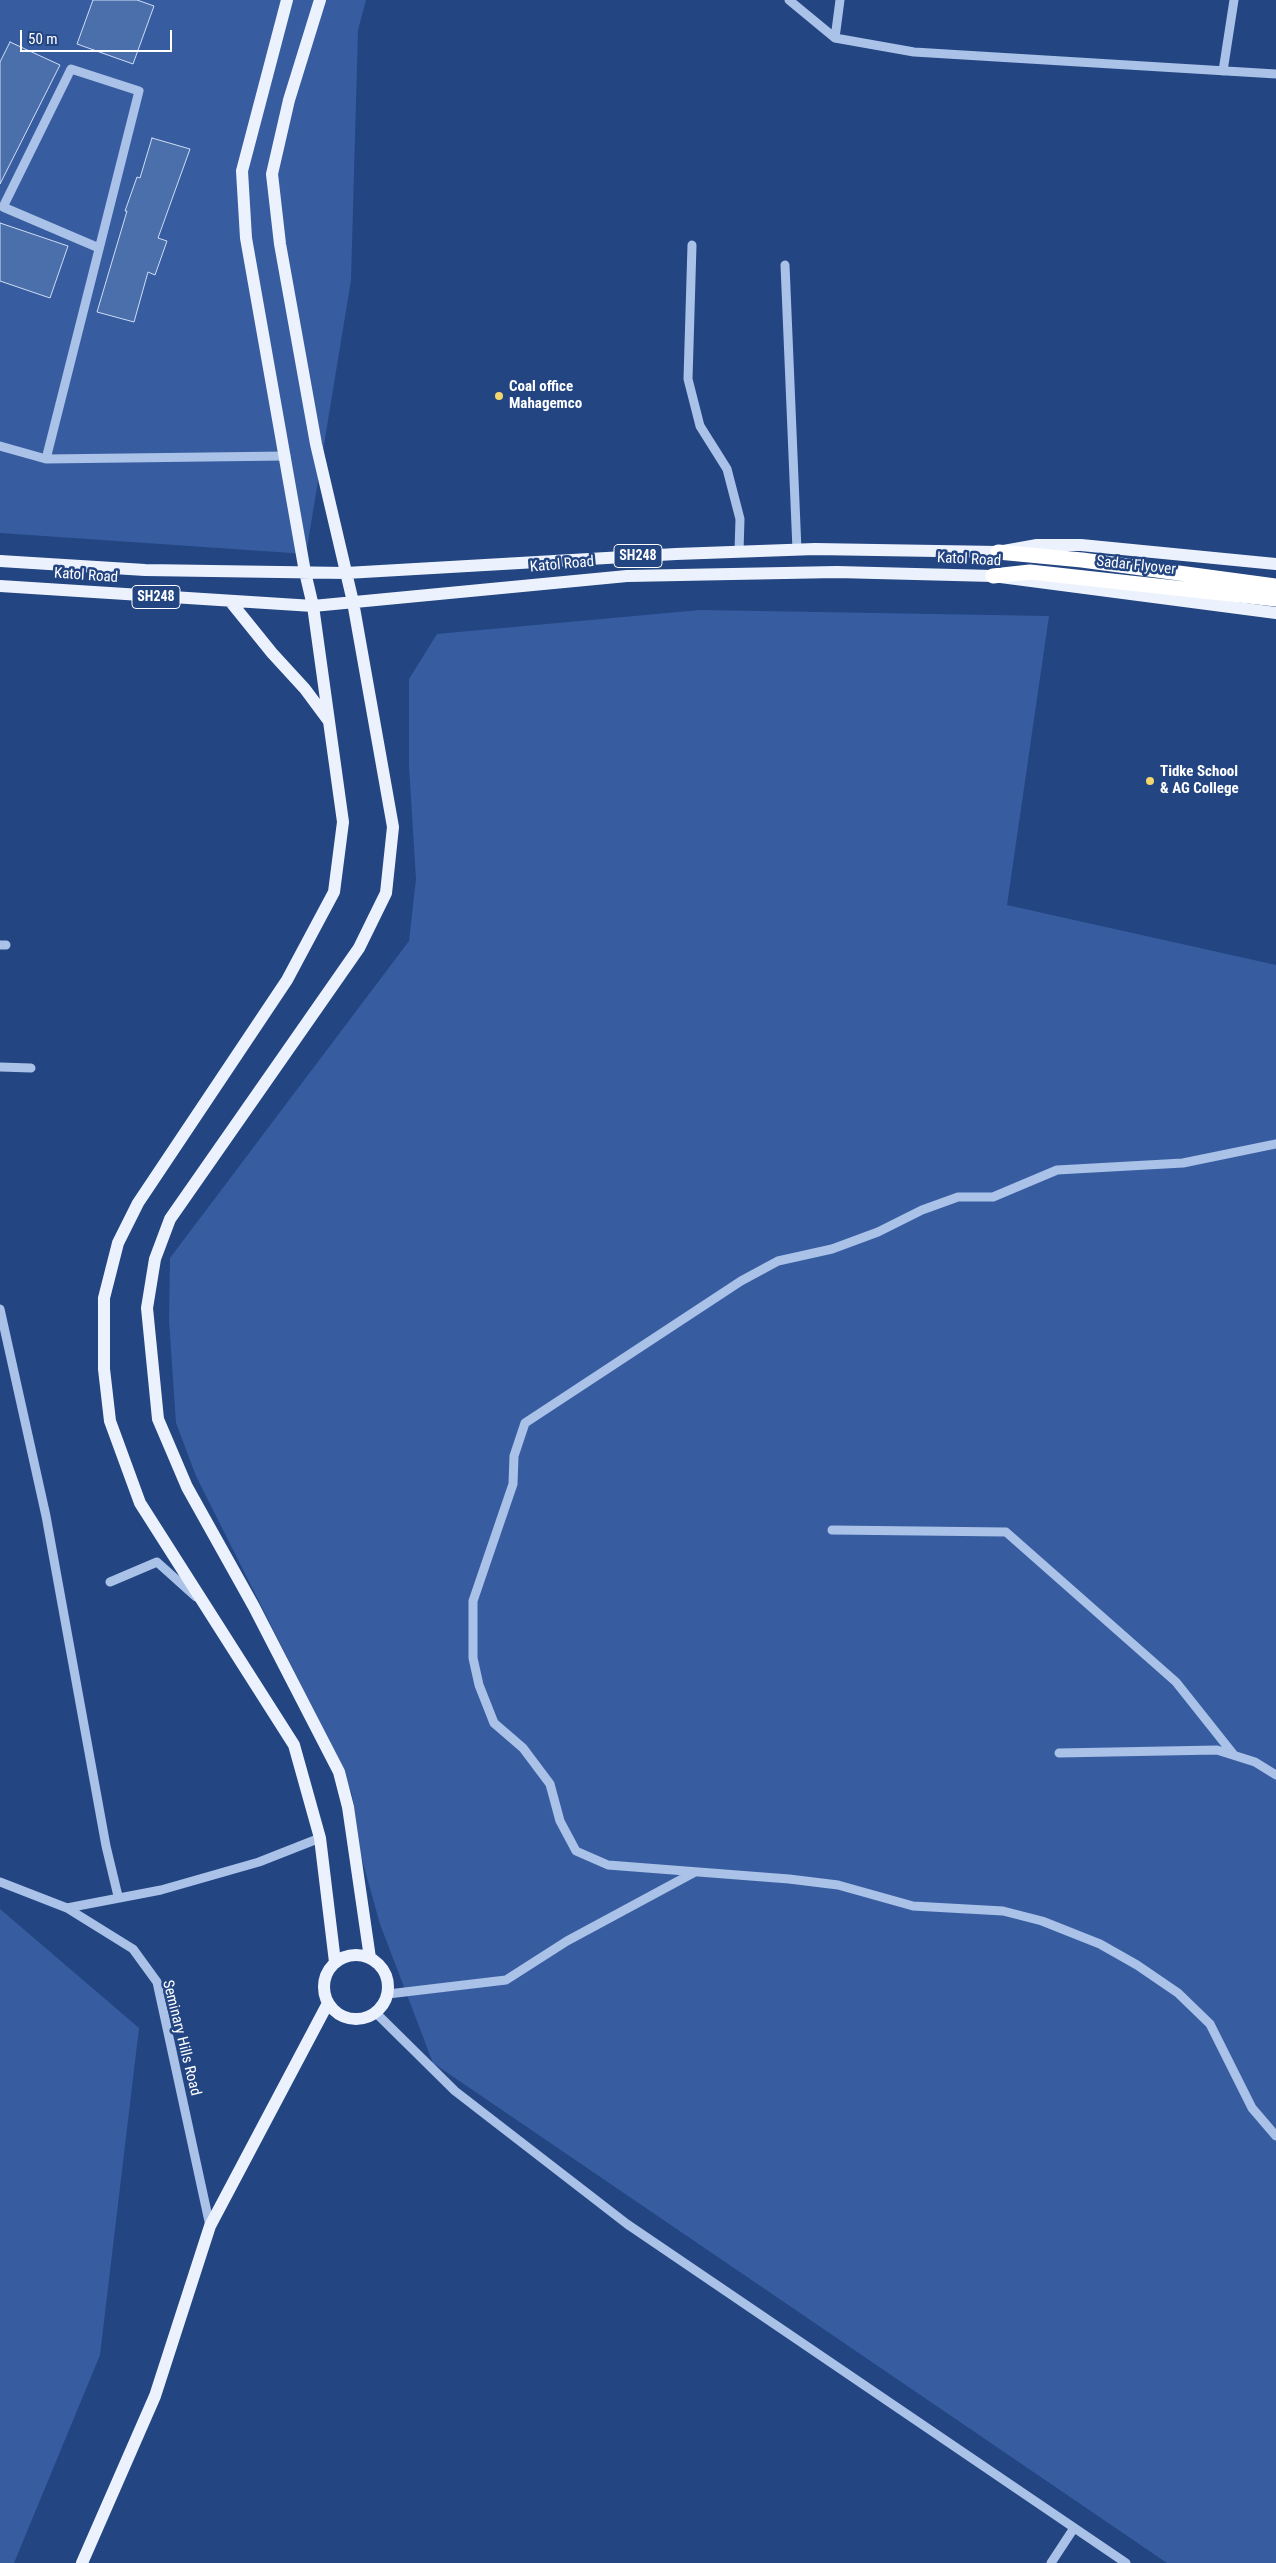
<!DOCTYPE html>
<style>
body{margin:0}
#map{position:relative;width:1276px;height:2563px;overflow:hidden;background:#234582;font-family:"Roboto Condensed",sans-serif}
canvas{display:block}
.scale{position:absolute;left:20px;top:30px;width:152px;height:22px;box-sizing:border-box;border:2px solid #fff;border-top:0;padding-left:6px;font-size:15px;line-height:18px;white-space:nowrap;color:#fff;-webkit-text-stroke:4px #234582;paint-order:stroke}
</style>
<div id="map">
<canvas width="1276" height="2563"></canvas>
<div class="scale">50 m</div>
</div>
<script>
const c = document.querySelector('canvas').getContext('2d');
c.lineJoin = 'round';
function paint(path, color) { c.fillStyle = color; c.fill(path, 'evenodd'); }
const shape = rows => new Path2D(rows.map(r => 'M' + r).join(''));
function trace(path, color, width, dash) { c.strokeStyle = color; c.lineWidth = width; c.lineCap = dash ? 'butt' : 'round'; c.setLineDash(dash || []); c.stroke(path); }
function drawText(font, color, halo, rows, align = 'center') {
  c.font = font + ' "Roboto Condensed",sans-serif'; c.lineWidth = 5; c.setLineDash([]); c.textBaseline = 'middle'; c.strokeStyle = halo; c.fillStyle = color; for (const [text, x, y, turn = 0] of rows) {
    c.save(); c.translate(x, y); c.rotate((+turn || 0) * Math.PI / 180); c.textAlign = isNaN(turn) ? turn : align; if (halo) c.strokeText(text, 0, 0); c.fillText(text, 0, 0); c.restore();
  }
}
paint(shape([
 [0,0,366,0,358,30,351,280,306,554,0,533],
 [700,610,1049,616,1007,905,1276,965,1276,2563,1167,2563,433,2063,380,1924,361,1856,352,1794,326,1735,196,1476,176,1423,169,1320,170,1258,409,941,416,879,409,766,409,679,437,634],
 [0,1909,139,2028,100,2355,14,2563,0,2563]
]), '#375da0');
const building = shape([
 [93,0,137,0,154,6,133,64,77,44,93,0],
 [10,42,60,65,0,184,0,62,10,42],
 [152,138,190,149,158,238,167,241,155,275,148,272,134,322,97,312,127,211,125,211,137,177,140,178,152,138],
 [0,223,68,246,50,298,0,281,0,223]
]);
paint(building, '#4b6fab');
trace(building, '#ceddf6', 1);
trace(shape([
 [789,0,835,38,914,52,1276,74],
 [835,38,840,0],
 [1223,71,1234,0],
 [692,245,688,379,700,426,727,469,740,519,739,551],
 [785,265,797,550],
 [0,446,46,459,286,456],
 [46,459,139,91,71,69,3,207,99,248],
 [0,945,6,945],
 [0,1067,31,1068],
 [1276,1144,1183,1163,1057,1170,993,1197,958,1197,922,1210,878,1232,832,1249,778,1261,741,1281,525,1423,514,1456,513,1484,473,1601,473,1658,479,1685,494,1723,523,1748,550,1784,560,1821,576,1851,608,1865,789,1879,838,1885,913,1906,1003,1911,1042,1921,1100,1944,1137,1965,1178,1993,1210,2024,1252,2108,1276,2136],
 [0,1309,46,1516,106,1846,118,1896],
 [832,1530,1006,1532,1176,1682,1234,1755],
 [110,1582,157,1562,196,1597],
 [1059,1753,1217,1750,1255,1762,1276,1775],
 [0,1882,67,1908,133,1949,157,1982,210,2226],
 [67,1908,161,1890,259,1862,320,1838],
 [388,1994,506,1980,567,1941,695,1872],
 [376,2013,455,2091,627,2224,1126,2563],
 [1051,2563,1074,2528]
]), '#aac1e8', 9);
trace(shape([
 [287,0,242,171,246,238,305,572,313,606,343,822,334,892,287,980,138,1203,118,1243,104,1298,104,1369,110,1421,140,1503,294,1745,320,1838,335,1962],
 [320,0,289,100,272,174,280,244,316,444,353,602,393,827,386,893,359,948,170,1219,155,1259,147,1308,158,1419,187,1487,254,1607,339,1772,348,1807,370,1958],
 [0,561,145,570,346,573,676,554,815,549,998,552,1037,545,1081,545,1276,564],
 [0,586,313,606,627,576,837,572,993,576,1276,613],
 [230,601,272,653,305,689,328,720],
 '324 1987a32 32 0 1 1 64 0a32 32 0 1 1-64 0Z',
 [82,2563,155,2396,210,2226,327,2005]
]), '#ecf2fd', 12);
trace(shape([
 [998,552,1082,560,1276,586],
 [993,576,1030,572,1276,599]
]), '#fff', 15);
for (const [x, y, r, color] of [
 [499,396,5,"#f3d76d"],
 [1150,781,5,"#f3d76d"]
]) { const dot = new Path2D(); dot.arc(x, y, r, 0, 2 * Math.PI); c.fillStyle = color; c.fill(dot); trace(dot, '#234582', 2); }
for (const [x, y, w] of [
 [638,556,48],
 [156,597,48]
]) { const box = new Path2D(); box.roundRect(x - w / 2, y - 11.5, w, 23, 4); c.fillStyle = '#234582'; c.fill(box); trace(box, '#fff', 1); }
drawText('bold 14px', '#fff', null, [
 ["SH248",638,556],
 ["SH248",156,597]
]);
drawText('bold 15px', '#fff', '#234582', [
 ["Coal office",509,387],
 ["Mahagemco",509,404],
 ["Tidke School",1160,772],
 ["& AG College",1160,789]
], 'left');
drawText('15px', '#fff', '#234582', [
 ["Katol Road",969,560,3],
 ["Katol Road",562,565,-5],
 ["Sadar Flyover",1136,566,6],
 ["Katol Road",86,576,4],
 ["Seminary Hills Road",181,2038,76]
]);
</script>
